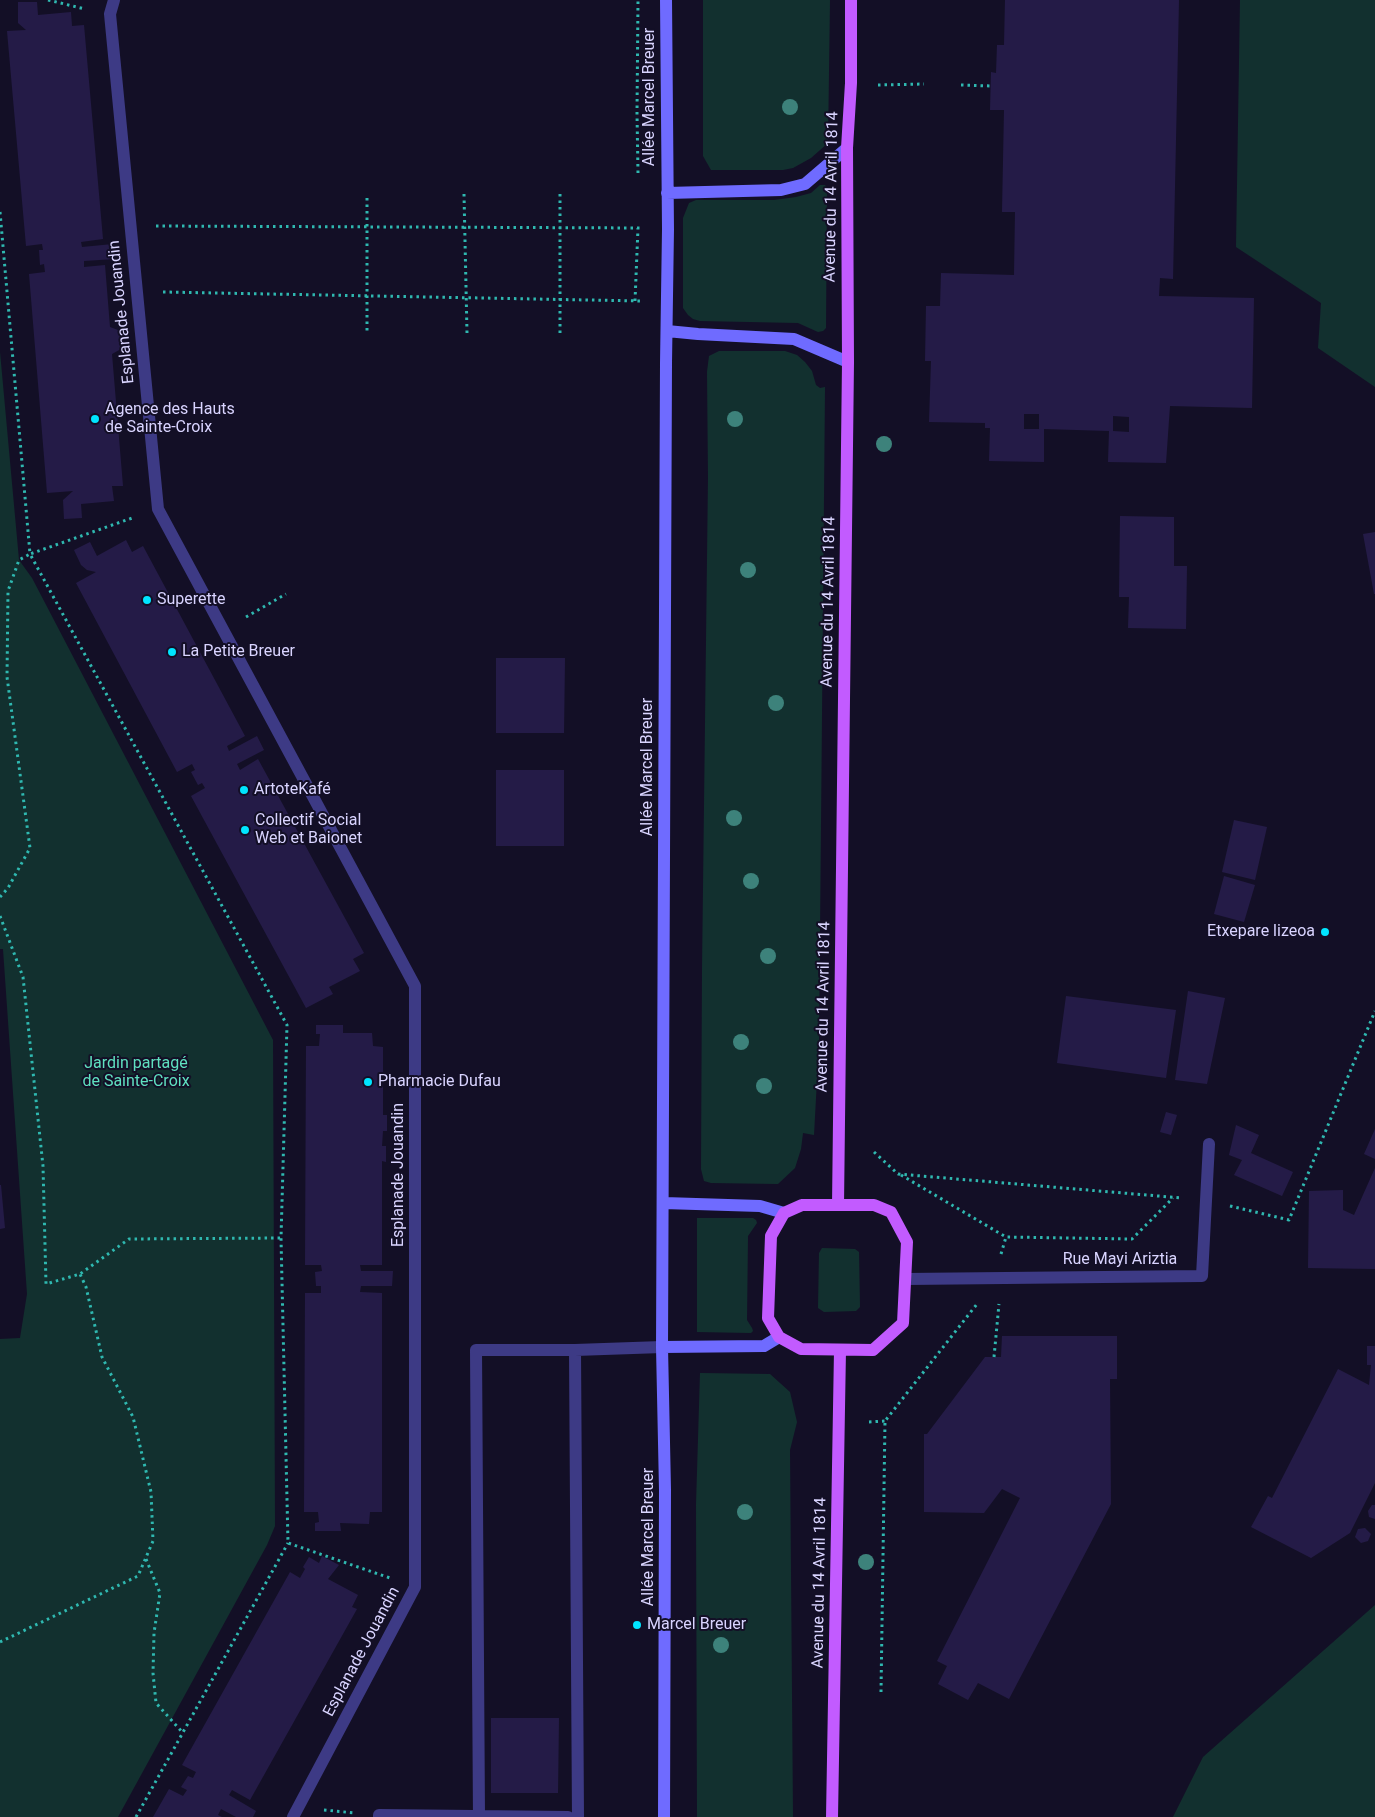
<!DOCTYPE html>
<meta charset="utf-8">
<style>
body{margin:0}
canvas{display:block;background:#130f26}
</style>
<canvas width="1375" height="1817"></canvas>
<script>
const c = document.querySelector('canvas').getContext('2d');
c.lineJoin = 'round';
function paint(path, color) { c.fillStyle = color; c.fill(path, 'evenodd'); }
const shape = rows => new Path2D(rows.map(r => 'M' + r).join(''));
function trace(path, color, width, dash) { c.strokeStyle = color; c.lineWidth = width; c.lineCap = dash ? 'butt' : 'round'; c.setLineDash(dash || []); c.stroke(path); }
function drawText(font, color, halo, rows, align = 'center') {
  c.font = font + ' Roboto,sans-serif'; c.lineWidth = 4; c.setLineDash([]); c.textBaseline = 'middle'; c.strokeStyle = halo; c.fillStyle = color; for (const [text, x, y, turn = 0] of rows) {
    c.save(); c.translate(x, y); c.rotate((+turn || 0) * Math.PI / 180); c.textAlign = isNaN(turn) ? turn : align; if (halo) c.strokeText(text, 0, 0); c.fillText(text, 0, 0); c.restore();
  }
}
paint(shape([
 [703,0,830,0,828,143,811,158,793,168,783,170,711,170,703,156],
 [1240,0,1375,0,1375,387,1318,348,1321,303,1236,247],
 [820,185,825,185,827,188,826,328,823,331,818,332,798,323,700,321,693,319,688,315,683,308,683,218,689,203,696,200,774,200,796,197,811,193],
 [719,351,785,351,797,355,805,362,812,371,816,385,820,388,825,387,819,1042,814,1135,803,1133,801,1149,795,1168,778,1184,711,1183,704,1181,701,1169,702,970,708,477,707,372,709,356],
 [0,352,19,560,32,578,273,1040,275,1526,267,1545,118,1817,0,1817,0,1339,20,1338,27,1294,3,949,0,949],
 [697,1218,753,1218,756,1220,757,1223,748,1236,747,1320,752,1328,753,1331,751,1333,697,1332],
 [822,1248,855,1249,859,1252,860,1307,856,1311,824,1312,818,1308,819,1253],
 [700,1373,770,1374,790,1392,797,1422,790,1450,793,1817,697,1817,696,1505],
 [1375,1605,1375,1817,1173,1817,1203,1757]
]), '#12302f');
paint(shape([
 [1005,0,1179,0,1173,279,1160,278,1159,296,1254,298,1252,408,1170,406,1166,463,1108,462,1109,431,1044,429,1044,462,989,461,990,428,985,428,985,423,929,422,931,361,925,361,926,306,940,306,941,273,1014,275,1015,212,1002,212,1004,110,990,110,991,72,996,73,997,45,1004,45],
 [1024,414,1039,414,1039,429,1024,429],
 [1113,416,1129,417,1129,432,1113,431],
 [18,2,37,2,38,15,71,12,72,26,84,25,103,239,81,242,82,247,113,244,115,259,84,261,84,267,105,265,110,327,118,330,123,339,121,349,112,354,123,486,112,486,114,501,81,504,82,518,64,519,63,500,73,491,47,493,29,274,45,272,44,264,40,265,39,250,43,250,42,244,26,246,7,31,26,30,18,23],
 [1120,516,1174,517,1174,566,1187,566,1186,629,1128,628,1129,597,1119,597],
 [1375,532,1375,594,1374,594,1363,534],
 [126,540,132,552,143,546,245,736,227,746,229,751,257,736,264,750,237,764,240,770,258,759,364,953,353,959,360,971,329,987,333,994,306,1008,191,796,205,788,202,783,198,785,191,772,195,770,192,764,177,772,76,583,96,572,87,570,81,565,74,550,90,542,97,556],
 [496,658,565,658,564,733,496,733],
 [496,770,564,770,564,846,496,846],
 [1234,820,1267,827,1255,880,1222,872],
 [1224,876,1255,885,1244,922,1214,914],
 [1188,991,1225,998,1207,1084,1175,1080],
 [1066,996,1176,1010,1166,1078,1057,1063],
 [316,1025,343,1025,343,1033,372,1033,373,1046,383,1047,383,1115,387,1115,387,1131,383,1131,382,1146,386,1146,386,1162,382,1161,382,1265,360,1265,361,1271,393,1271,392,1286,361,1286,360,1292,382,1293,382,1512,370,1512,369,1524,340,1523,341,1531,315,1531,315,1523,319,1522,318,1512,304,1512,305,1293,321,1293,321,1286,316,1286,315,1272,322,1271,321,1265,305,1265,306,1046,319,1046,320,1034,316,1034],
 [1166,1112,1177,1115,1171,1135,1160,1132],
 [1236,1125,1259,1135,1251,1153,1293,1172,1282,1196,1234,1175,1242,1160,1229,1155],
 [1375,1129,1375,1159,1364,1154],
 [1375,1168,1375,1269,1308,1268,1309,1191,1343,1190,1343,1210,1354,1215],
 [0,1185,1,1185,5,1228,0,1229],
 [1002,1336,1117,1336,1117,1379,1110,1379,1111,1504,1009,1699,978,1683,968,1700,938,1684,947,1666,937,1661,1020,1498,1002,1489,984,1513,924,1512,924,1434,927,1434,985,1357,1001,1357],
 [1367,1346,1375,1346,1375,1483,1350,1533,1311,1558,1251,1527,1268,1496,1272,1498,1338,1369,1369,1385,1371,1365,1367,1365],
 [1372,1505,1375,1505,1375,1519,1369,1517,1368,1511],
 [1365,1528,1371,1534,1368,1541,1361,1543,1355,1537,1358,1529],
 [322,1556,339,1565,328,1579,358,1595,352,1607,357,1609,250,1800,232,1790,229,1795,256,1811,253,1817,236,1817,221,1809,218,1815,222,1817,153,1817,169,1789,183,1796,187,1790,181,1787,188,1776,193,1778,196,1772,182,1765,290,1572,300,1578,305,1569,303,1567,309,1557,319,1563],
 [491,1718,559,1718,558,1793,491,1793]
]), '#241b47');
trace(shape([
 [48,0,85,9],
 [878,85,924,84],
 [961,85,991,86],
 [638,173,637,113,638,0],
 [464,194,467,333],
 [367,198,367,333],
 [0,212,30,554,135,517],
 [156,226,642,228],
 [163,292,641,301],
 [635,301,638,228],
 [560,333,560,193],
 [246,617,286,594],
 [0,897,8,888,30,848,7,677,8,591,19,560,30,554,287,1025,281,1238,288,1543,390,1578],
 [0,916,23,977,43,1166,46,1284,80,1274,129,1239,281,1238],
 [874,1152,898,1174,1182,1198],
 [901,1175,1006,1237,1132,1239,1173,1198],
 [1230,1206,1289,1220,1375,1011],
 [1001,1254,1006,1237],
 [994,1357,999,1304],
 [869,1422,885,1421],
 [146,1559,160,1593,154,1633,153,1673,156,1703,183,1733],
 [0,1642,138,1576,153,1541,151,1492,133,1417,102,1357,86,1287,80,1274],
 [881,1692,885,1421,977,1304],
 [324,1810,355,1813],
 [136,1817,288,1543]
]), '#2fb8b0', 3, [2.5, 4]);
trace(shape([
 [575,1350,578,1817],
 [379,1817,379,1815,568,1817],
 [479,1817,476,1350,575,1350,662,1347]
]), '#3d3a85', 12);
trace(shape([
 [114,0,110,14,158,509,415,986,415,1587,293,1817],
 [906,1279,1202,1276,1209,1144]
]), '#3d3a85', 12);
trace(shape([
 [667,193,781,190,805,184,847,148],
 [667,331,698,334,794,339,848,362],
 [664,1203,760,1206,784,1213],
 [662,1347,764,1346,779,1337],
 [664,1817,665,1490,662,1347,666,363,668,229,666,0]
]), '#6f6bff', 12);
trace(shape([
 [802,1205,874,1205,891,1212,907,1242,903,1323,873,1350,801,1349,779,1337,768,1318,771,1236,784,1213,802,1205],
 [838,1205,848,362,847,148,851,83,851,0],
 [832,1817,840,1350]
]), '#c25bff', 12);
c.fillStyle = '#3d827b';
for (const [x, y] of [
 [790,107],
 [735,419],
 [884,444],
 [748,570],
 [776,703],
 [734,818],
 [751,881],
 [768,956],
 [741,1042],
 [764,1086],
 [745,1512],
 [866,1562],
 [721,1645]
]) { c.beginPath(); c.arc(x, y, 8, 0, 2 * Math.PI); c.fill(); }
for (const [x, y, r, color] of [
 [95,419,5,"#00e5ff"],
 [147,600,5,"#00e5ff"],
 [172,652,5,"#00e5ff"],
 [244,790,5,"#00e5ff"],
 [245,830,5,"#00e5ff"],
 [1325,932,5,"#00e5ff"],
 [368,1082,5,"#00e5ff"],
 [637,1625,5,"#00e5ff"]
]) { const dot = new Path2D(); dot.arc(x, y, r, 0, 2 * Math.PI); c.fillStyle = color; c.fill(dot); trace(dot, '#130f26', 2); }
drawText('16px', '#d9d4ff', '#130f26', [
 ["Allée Marcel Breuer",650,97,-90],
 ["Avenue du 14 Avril 1814",832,197,-89],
 ["Esplanade Jouandin",122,312,-96],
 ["Avenue du 14 Avril 1814",829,602,-89],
 ["Allée Marcel Breuer",648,767,-90],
 ["Avenue du 14 Avril 1814",824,1007,-89],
 ["Esplanade Jouandin",399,1175,-90],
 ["Rue Mayi Ariztia",1120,1260],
 ["Allée Marcel Breuer",649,1537,-90],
 ["Avenue du 14 Avril 1814",820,1583,-89],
 ["Esplanade Jouandin",362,1652,-62]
]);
drawText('16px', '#d9d4ff', '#130f26', [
 ["Agence des Hauts",105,410],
 ["de Sainte-Croix",105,428],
 ["Superette",157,600],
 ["La Petite Breuer",182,652],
 ["ArtoteKafé",254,790],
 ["Collectif Social",255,821],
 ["Web et Baionet",255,839],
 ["Etxepare lizeoa",1315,932,"right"],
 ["Pharmacie Dufau",378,1082],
 ["Marcel Breuer",647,1625]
], 'left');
drawText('16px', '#5fe0c0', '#130f26', [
 ["Jardin partagé",136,1064],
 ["de Sainte-Croix",136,1082]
]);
</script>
